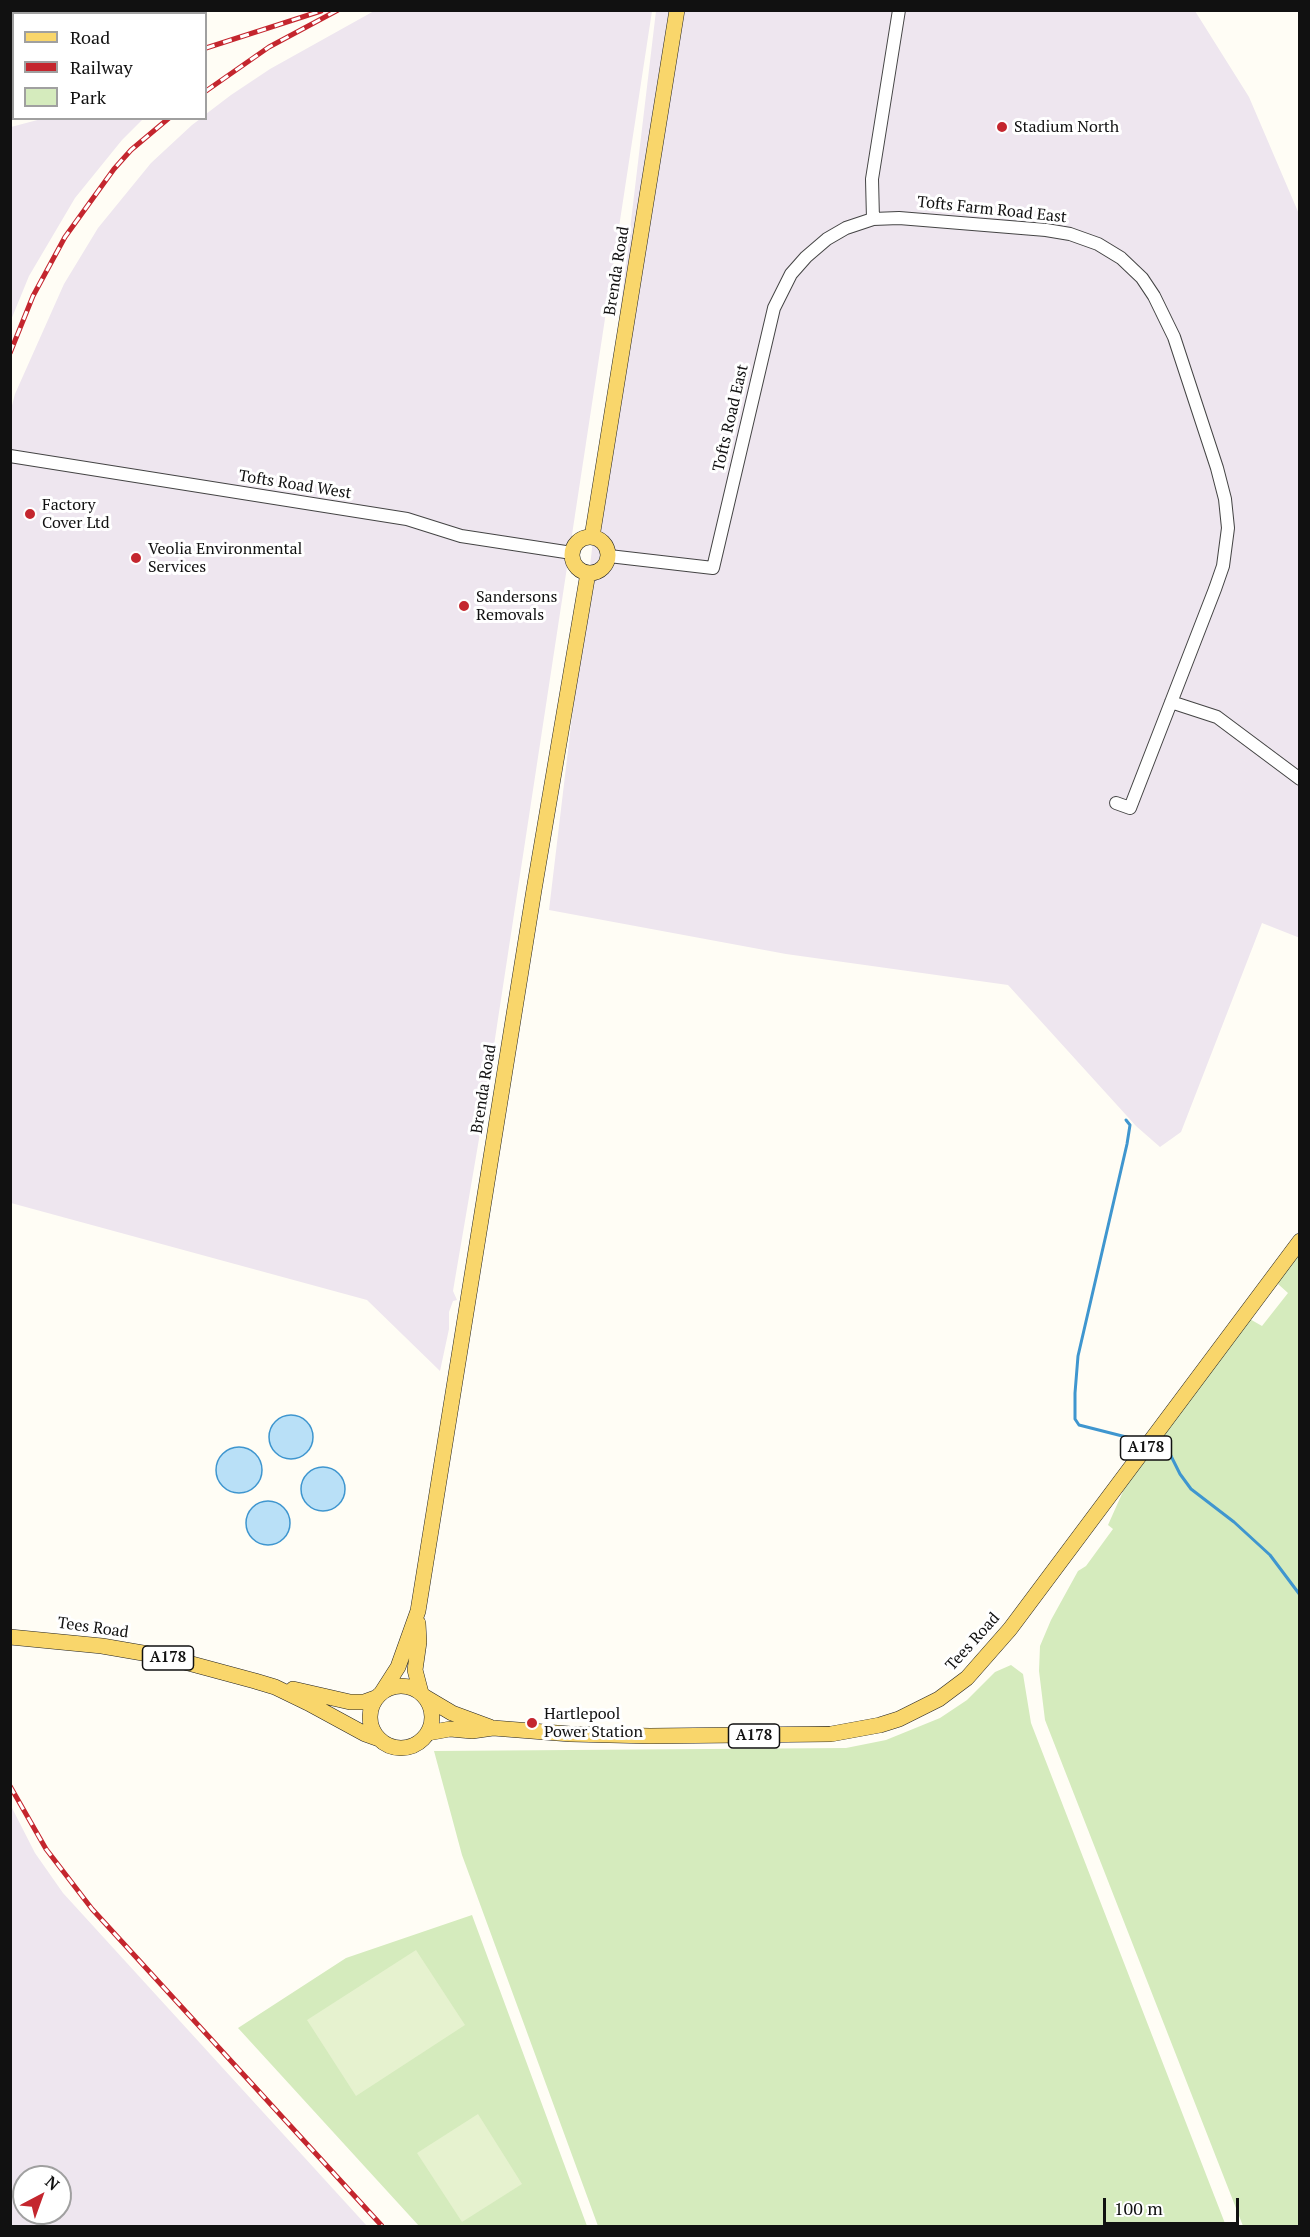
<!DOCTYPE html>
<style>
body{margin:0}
#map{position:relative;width:1310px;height:2237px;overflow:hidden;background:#fffdf5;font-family:"PT Serif",serif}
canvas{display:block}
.frame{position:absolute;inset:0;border:12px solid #111;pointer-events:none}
.legend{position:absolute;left:12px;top:12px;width:195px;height:108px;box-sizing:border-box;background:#fff;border:2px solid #a0a0a0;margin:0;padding:8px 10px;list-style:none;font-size:18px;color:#111}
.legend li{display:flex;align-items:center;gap:12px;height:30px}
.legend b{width:30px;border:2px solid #a0a0a0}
.north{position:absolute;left:12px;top:2165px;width:60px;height:60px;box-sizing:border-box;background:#fff;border:2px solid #a0a0a0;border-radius:50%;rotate:41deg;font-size:16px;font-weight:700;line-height:24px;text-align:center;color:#111}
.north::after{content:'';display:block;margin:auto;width:21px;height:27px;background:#c4262e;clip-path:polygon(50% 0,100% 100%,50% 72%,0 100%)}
.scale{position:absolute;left:1103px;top:2198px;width:136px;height:27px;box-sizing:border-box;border:3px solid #111;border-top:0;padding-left:8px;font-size:18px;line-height:21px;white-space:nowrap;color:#111;-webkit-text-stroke:4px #fff;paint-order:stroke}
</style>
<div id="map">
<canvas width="1310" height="2237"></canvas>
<div class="frame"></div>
<ul class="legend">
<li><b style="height:8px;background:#f9d66b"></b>Road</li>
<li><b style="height:8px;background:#c4262e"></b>Railway</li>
<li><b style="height:16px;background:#d5ebbd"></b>Park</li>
</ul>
<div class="north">N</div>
<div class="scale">100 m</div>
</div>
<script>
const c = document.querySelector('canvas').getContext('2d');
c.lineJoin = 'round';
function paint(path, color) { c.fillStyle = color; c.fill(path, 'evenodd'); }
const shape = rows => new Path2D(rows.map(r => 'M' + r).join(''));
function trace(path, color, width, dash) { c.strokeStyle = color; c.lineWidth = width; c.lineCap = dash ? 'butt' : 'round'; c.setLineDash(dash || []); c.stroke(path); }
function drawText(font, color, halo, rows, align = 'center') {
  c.font = font + ' "PT Serif",serif'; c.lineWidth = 6; c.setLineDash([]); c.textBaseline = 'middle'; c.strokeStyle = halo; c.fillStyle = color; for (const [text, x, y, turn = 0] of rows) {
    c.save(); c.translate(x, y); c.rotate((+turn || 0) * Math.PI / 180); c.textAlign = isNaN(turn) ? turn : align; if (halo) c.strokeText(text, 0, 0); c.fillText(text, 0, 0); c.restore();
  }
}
paint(shape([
 [374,11,652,11,485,1104,455,1279,453,1291,457,1300,453,1301,449,1312,449,1329,440,1371,367,1300,11,1203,10,413,15,394,64,284,98,228,151,163,192,125,200,119,206,118,206,114,231,95,270,69],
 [656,11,1195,11,1249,97,1299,214,1300,938,1262,923,1181,1132,1160,1147,1136,1126,1008,985,786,954,549,910],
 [45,118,143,119,122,140,75,198,29,276,11,320,11,127],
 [11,1806,35,1853,63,1893,367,2226,11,2226],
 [24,2177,60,2177,60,2213,24,2213]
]), '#eee6ef');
paint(shape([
 [1299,1252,1299,2226,1243,2226,1045,1720,1039,1671,1040,1646,1051,1620,1078,1571,1086,1566,1113,1529,1108,1525,1125,1487,1248,1318,1262,1326,1288,1293,1278,1284,1280,1277],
 [1011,1665,1023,1674,1031,1723,1226,2226,598,2226,462,1855,434,1751,846,1748,886,1740,940,1718,967,1700,995,1672],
 [472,1915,587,2226,419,2226,238,2028,346,1958]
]), '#d5ebbd');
paint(shape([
 [416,1950,465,2025,356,2096,307,2020],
 [478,2114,522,2184,462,2222,417,2153]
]), '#e6f2cf');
const water = shape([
 '269 1437a22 22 0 1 1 44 0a22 22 0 1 1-44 0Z',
 '216 1470a23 23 0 1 1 46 0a23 23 0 1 1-46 0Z',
 '301 1489a22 22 0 1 1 44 0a22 22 0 1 1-44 0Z',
 '246 1523a22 22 0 1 1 44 0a22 22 0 1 1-44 0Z'
]);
paint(water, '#b9e0f7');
trace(water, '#3f96cf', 1.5);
trace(shape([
 [1126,1120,1130,1125,1127,1144,1078,1356,1075,1393,1075,1419,1079,1425,1138,1440],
 [1157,1447,1171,1456,1180,1474,1191,1489,1234,1522,1270,1555,1300,1595]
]), '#3f96cf', 3);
const minor = shape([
 [873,219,872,179,899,10],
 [10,456,407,519,461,536,572,553],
 [609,556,713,568,774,308,791,274,806,257,827,239,846,228,873,219,899,218,1046,230,1070,234,1098,244,1121,258,1142,278,1154,296,1174,337,1217,468,1225,499,1228,528,1223,566,1215,589,1130,808,1116,803],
 [1171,702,1217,717,1300,779]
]);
const major = shape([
 [592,537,677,10],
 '572 555a18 18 0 1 1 36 0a18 18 0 1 1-36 0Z',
 [418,1623,419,1642,415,1670,421,1693],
 [10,1637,102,1646,166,1657,255,1681,275,1687,308,1703,365,1734,379,1739],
 '370 1717a31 31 0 1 1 62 0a31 31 0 1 1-62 0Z',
 [293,1689,350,1702,364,1702,375,1698],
 [382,1692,398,1667,418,1611,534,890,588,573],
 [425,1697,452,1713,490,1727],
 [428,1733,450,1729,472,1731,493,1728,570,1734,650,1736,831,1734,880,1725,899,1719,939,1699,967,1678,1010,1629,1300,1241]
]);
trace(minor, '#444', 14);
trace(major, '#222', 16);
trace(minor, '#fff', 12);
trace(major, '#f9d66b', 15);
const rail = shape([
 [206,48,321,11],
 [206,91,269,47,338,10],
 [10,102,14,101],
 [10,353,33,296,65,237,114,169,131,150,169,118],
 [10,1786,46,1849,92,1909,382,2226]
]);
trace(rail, '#c4262e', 5);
trace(rail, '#fff', 3, [9]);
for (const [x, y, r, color] of [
 [1002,127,6,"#c4262e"],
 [30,514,6,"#c4262e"],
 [136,558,6,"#c4262e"],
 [464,606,6,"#c4262e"],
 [532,1723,6,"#c4262e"]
]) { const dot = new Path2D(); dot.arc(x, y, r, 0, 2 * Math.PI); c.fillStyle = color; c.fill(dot); trace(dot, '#fff', 2); }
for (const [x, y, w] of [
 [1146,1448,51],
 [168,1658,51],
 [754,1736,51]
]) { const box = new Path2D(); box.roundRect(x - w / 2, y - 12, w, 24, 4.5); c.fillStyle = '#fff'; c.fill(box); trace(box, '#111', 1.5); }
drawText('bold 15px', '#111', null, [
 ["A178",1146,1448],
 ["A178",168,1658],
 ["A178",754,1736]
]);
drawText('16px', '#111', '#fff', [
 ["Stadium North",1014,127],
 ["Factory",42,505],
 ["Cover Ltd",42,523],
 ["Veolia Environmental",148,549],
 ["Services",148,567],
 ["Sandersons",476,597],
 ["Removals",476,615],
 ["Hartlepool",544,1714],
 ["Power Station",544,1732]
], 'left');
drawText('16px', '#111', '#fff', [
 ["Tofts Farm Road East",992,210,6],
 ["Brenda Road",617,271,-81],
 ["Tofts Road East",731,418,-77],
 ["Tofts Road West",295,485,9],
 ["Brenda Road",484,1089,-81],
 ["Tees Road",93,1628,8],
 ["Tees Road",973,1642,-48]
]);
</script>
